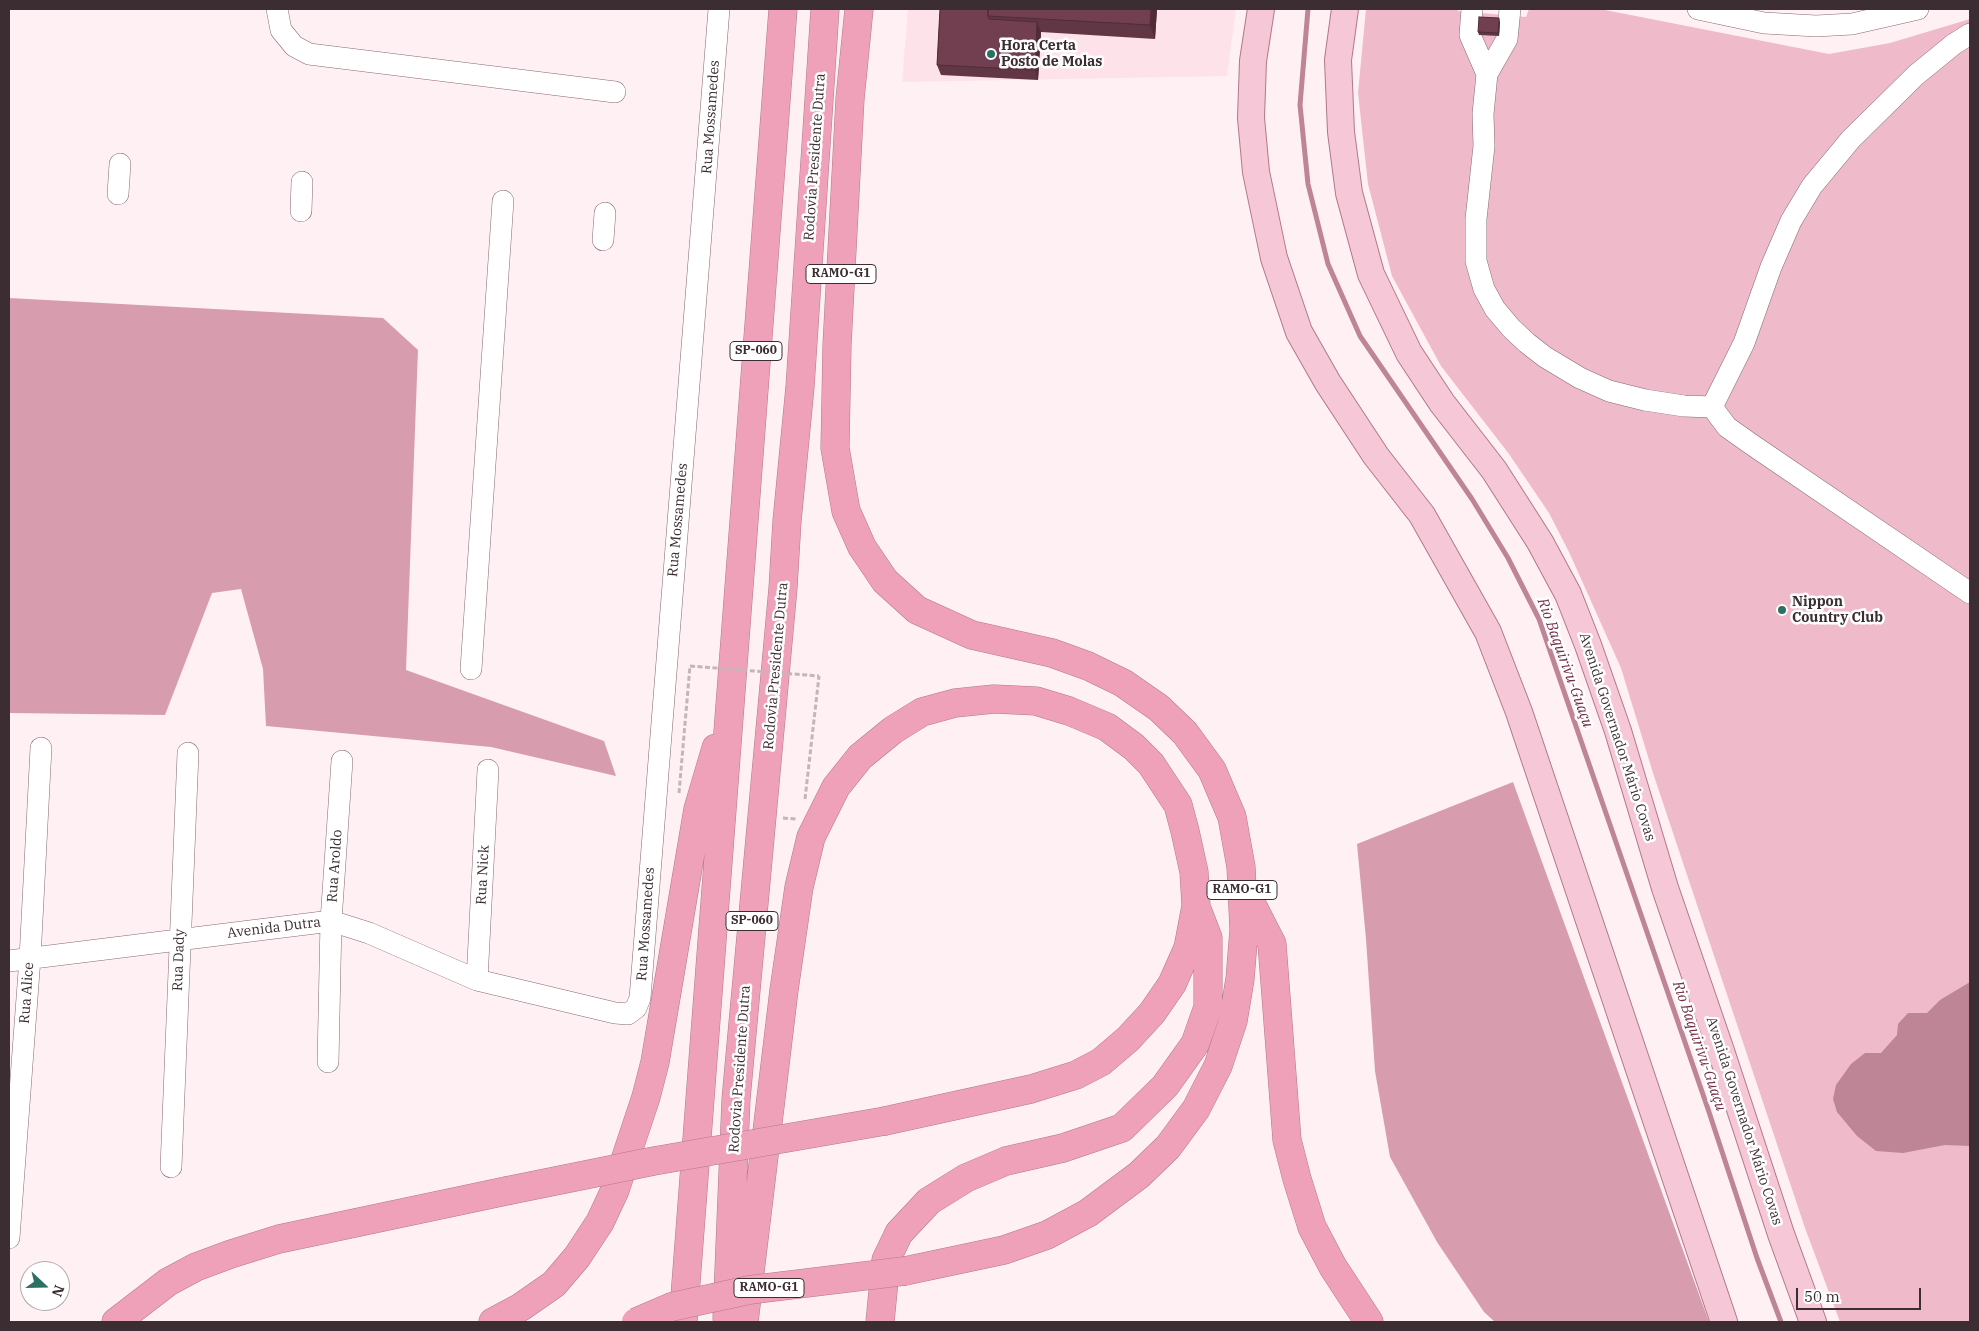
<!DOCTYPE html>
<meta charset="utf-8">
<style>
body{margin:0}
#map{position:relative;width:1979px;height:1331px;overflow:hidden;background:#fff0f4;font-family:"IBM Plex Serif",serif}
canvas{display:block}
.frame{position:absolute;inset:0;border:10px solid #3b2d31;pointer-events:none}
.north{position:absolute;left:20px;top:1261px;width:50px;height:50px;box-sizing:border-box;background:#fff;border:1px solid #b1abad;border-radius:50%;rotate:111deg;font-size:14px;font-weight:700;line-height:20px;text-align:center;color:#3b2d31}
.north::after{content:'';display:block;margin:auto;width:18px;height:22px;background:#2b7063;clip-path:polygon(50% 0,100% 100%,50% 72%,0 100%)}
.scale{position:absolute;left:1796px;top:1288px;width:125px;height:22px;box-sizing:border-box;border:2px solid #3b2d31;border-top:0;padding-left:6px;font-size:15px;line-height:18px;white-space:nowrap;color:#3b2d31;-webkit-text-stroke:4px #fff;paint-order:stroke}
</style>
<div id="map">
<canvas width="1979" height="1331"></canvas>
<div class="frame"></div>
<div class="north">N</div>
<div class="scale">50 m</div>
</div>
<script>
const c = document.querySelector('canvas').getContext('2d');
c.lineJoin = 'round';
function paint(path, color) { c.fillStyle = color; c.fill(path, 'evenodd'); }
const shape = rows => new Path2D(rows.map(r => 'M' + r).join(''));
function trace(path, color, width, dash) { c.strokeStyle = color; c.lineWidth = width; c.lineCap = dash ? 'butt' : 'round'; c.setLineDash(dash || []); c.stroke(path); }
function drawText(font, color, halo, rows, align = 'center') {
  c.font = font + ' "IBM Plex Serif",serif'; c.lineWidth = 5; c.setLineDash([]); c.textBaseline = 'middle'; c.strokeStyle = halo; c.fillStyle = color; for (const [text, x, y, turn = 0] of rows) {
    c.save(); c.translate(x, y); c.rotate((+turn || 0) * Math.PI / 180); c.textAlign = isNaN(turn) ? turn : align; if (halo) c.strokeText(text, 0, 0); c.fillText(text, 0, 0); c.restore();
  }
}
paint(shape([
 [908,9,1236,9,1227,76,902,82]
]), '#fde2ea');
paint(shape([
 [1366,9,1458,9,1458,11,1526,17,1529,9,1600,9,1829,54,1890,43,1970,19,1970,1322,1840,1322,1805,1228,1653,773,1621,668,1569,552,1549,513,1509,454,1441,366,1392,276,1368,184,1358,93]
]), '#efbaca');
paint(shape([
 [9,298,383,318,418,350,406,670,604,741,616,776,491,747,266,726,263,669,241,589,212,593,165,715,9,713],
 [1513,782,1709,1322,1495,1322,1484,1312,1437,1242,1390,1157,1375,1071,1366,939,1357,844]
]), '#d79dae');
paint(shape([
 [1970,982,1970,1146,1945,1145,1903,1153,1876,1151,1857,1136,1837,1112,1833,1099,1836,1085,1851,1064,1865,1053,1881,1053,1897,1035,1898,1024,1908,1013,1927,1013,1940,1000]
]), '#be8596');
trace(shape([
 [1308,9,1300,105,1308,184,1328,264,1360,336,1472,499,1508,558,1539,619,1708,1109,1757,1258,1781,1322]
]), '#be8596', 5);
const minor = shape([
 [277,9,281,30,294,46,309,54,615,92],
 [1472,9,1470,35,1487,74],
 [1510,9,1507,39,1487,74,1483,114,1484,146,1476,219,1476,261,1484,289,1495,309,1511,328,1527,343,1545,357,1580,378,1609,391,1645,400,1684,406,1712,407,1727,427,1751,444,1970,593],
 [1698,9,1764,23,1816,26,1852,24,1918,9],
 [118,194,120,164],
 [301,211,302,182],
 [603,240,605,213],
 [1712,407,1744,343,1771,267,1791,221,1812,186,1851,139,1916,75,1954,44,1970,34],
 [471,669,503,201],
 [9,961,331,921,369,933,477,980,615,1013,628,1014,636,1008,640,998,719,9],
 [477,980,488,770],
 [328,1062,331,921,342,761],
 [171,1167,188,753],
 [9,1238,30,958,41,748]
]);
const major = shape([
 [1261,9,1253,61,1251,118,1256,172,1274,258,1299,332,1328,383,1376,456,1422,515,1488,632,1519,712,1724,1322],
 [1345,9,1338,60,1341,132,1349,193,1371,274,1409,353,1442,403,1494,470,1540,542,1568,594,1588,645,1618,731,1665,888,1721,1051,1781,1234,1813,1322]
]);
const highway = shape([
 [859,9,850,99,837,345,835,448,846,511,862,547,885,581,917,610,972,635,1052,653,1088,666,1123,683,1159,708,1185,733,1212,770,1232,817,1241,867,1244,930,1240,979,1233,1021,1218,1066,1196,1109,1168,1147,1139,1175,1088,1213,1047,1235,1004,1250,905,1271],
 [1247,895,1272,944,1287,1140,1297,1179,1312,1227,1333,1267,1369,1322],
 [727,1318,736,1099,783,588,787,521,800,387,825,9],
 [116,1322,168,1282,196,1267,231,1254,279,1239,506,1191],
 [493,1322,521,1307,554,1284,577,1257,600,1222,615,1190,646,1097,655,1062,698,809,716,748],
 [683,1322,783,9],
 [744,1322,784,990,799,887,811,837,836,787,860,757,893,730,922,712,955,703,994,699,1036,701,1069,711,1107,727,1134,747,1151,764,1178,805,1185,831,1194,872,1196,906,1188,948,1172,984,1152,1013,1128,1039,1101,1062,1076,1075,1031,1089,885,1121],
 [880,1322,886,1260,899,1233,929,1201,966,1178,1006,1161,1063,1148,1122,1128,1165,1086,1195,1044,1208,1007,1208,938,1198,912]
]);
trace(minor, '#886872', 22);
trace(major, '#b1788a', 28);
trace(highway, '#b1788a', 29);
trace(shape([
 [679,793,690,666],
 [805,799,819,676],
 [783,818,796,819]
]), '#c4b5b9', 3, [5, 2.5]);
trace(minor, '#fff', 21);
trace(major, '#f6c7d6', 26);
trace(highway, '#f0a1ba', 28);
const highwayBridge = shape([
 [506,1191,654,1161,885,1121],
 [636,1322,671,1307,749,1290,905,1271]
]);
trace(highwayBridge, '#b1788a', 29, []);
trace(shape([
 [690,666,819,676]
]), '#c4b5b9', 3, [5, 2.5]);
trace(highwayBridge, '#f0a1ba', 28);
paint(shape([
 [940,9,1157,9,1155,39,1041,32,1038,80,941,75,937,65],
 [1500,22,1499,36,1479,35,1478,32]
]), '#613645');
paint(shape([
 [1151,9,1157,9,1155,39,1150,25],
 [1499,18,1500,22,1499,36,1498,33],
 [1037,22,1041,32,1038,80,1035,70]
]), '#4f2c38');
const building = shape([
 [940,9,988,9,988,16,989,19,1037,22,1035,70,937,65,940,9],
 [988,9,1151,9,1150,25,988,16,988,9],
 [1479,17,1499,18,1498,33,1478,32,1479,17]
]);
paint(building, '#713f50');
trace(building, '#4f2c38', 1);
for (const [x, y, r, color] of [
 [991,54,5,"#2b7063"],
 [1782,610,5,"#2b7063"]
]) { const dot = new Path2D(); dot.arc(x, y, r, 0, 2 * Math.PI); c.fillStyle = color; c.fill(dot); trace(dot, '#fff', 2); }
for (const [x, y, w] of [
 [841,274,70],
 [756,351,52],
 [1242,890,70],
 [752,921,52],
 [769,1288,70]
]) { const box = new Path2D(); box.roundRect(x - w / 2, y - 9.5, w, 19, 4); c.fillStyle = '#fff'; c.fill(box); trace(box, '#3b2d31', 1); }
drawText('bold 12px', '#3b2d31', null, [
 ["RAMO-G1",841,274],
 ["SP-060",756,351],
 ["RAMO-G1",1242,890],
 ["SP-060",752,921],
 ["RAMO-G1",769,1288]
]);
drawText('bold 14px', '#3b2d31', '#fff', [
 ["Hora Certa",1001,46],
 ["Posto de Molas",1001,62],
 ["Nippon",1792,602],
 ["Country Club",1792,618]
], 'left');
drawText('14px', '#3b2d31', '#fff', [
 ["Rua Mossamedes",711,117,-86],
 ["Rodovia Presidente Dutra",815,157,-86],
 ["Rua Mossamedes",678,520,-85],
 ["Rodovia Presidente Dutra",776,666,-85],
 ["Avenida Governador Mário Covas",1617,737,72],
 ["Rua Aroldo",335,866,-86],
 ["Rua Nick",483,875,-87],
 ["Rua Mossamedes",646,924,-86],
 ["Avenida Dutra",274,928,-7],
 ["Rua Dady",179,960,-88],
 ["Rua Alice",27,993,-86],
 ["Rodovia Presidente Dutra",740,1069,-86],
 ["Avenida Governador Mário Covas",1744,1121,72]
]);
drawText('italic 15px', '#732d47', '#fff', [
 ["Rio Baquirivu-Guaçu",1565,663,70],
 ["Rio Baquirivu-Guaçu",1699,1046,71]
]);
</script>
